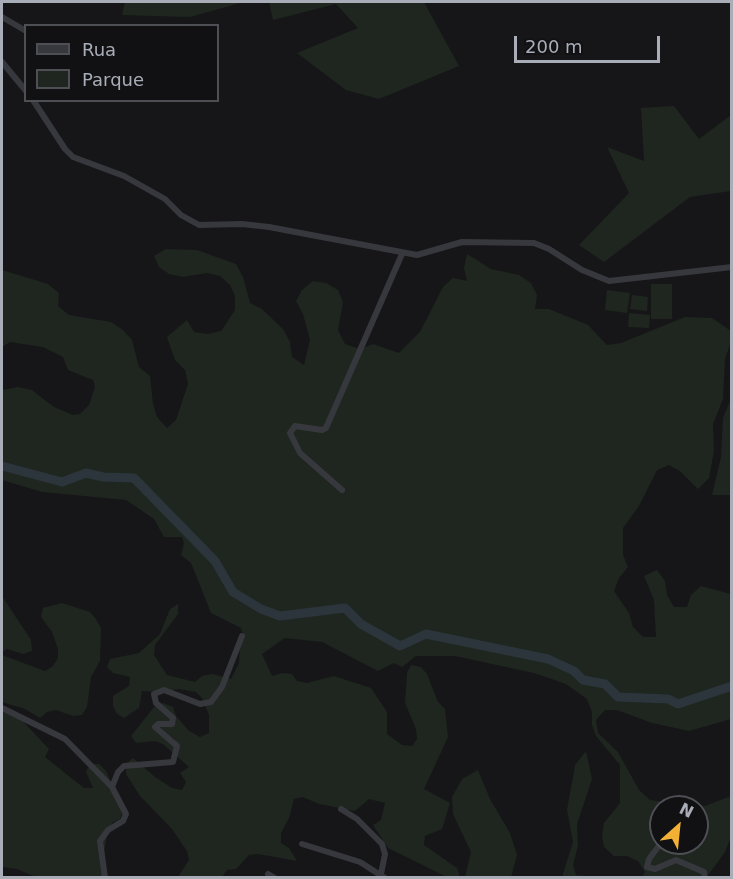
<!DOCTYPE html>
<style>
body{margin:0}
#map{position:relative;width:733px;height:879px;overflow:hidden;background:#161618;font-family:"DejaVu Sans",sans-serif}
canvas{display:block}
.frame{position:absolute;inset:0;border:3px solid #a8adb8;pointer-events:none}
.legend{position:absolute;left:24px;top:24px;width:195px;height:78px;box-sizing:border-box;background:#111113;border:2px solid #4d4f55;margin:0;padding:8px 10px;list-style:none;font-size:18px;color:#a8adb8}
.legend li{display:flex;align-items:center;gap:12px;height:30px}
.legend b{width:30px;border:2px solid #4d4f55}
.north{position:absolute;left:649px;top:795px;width:60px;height:60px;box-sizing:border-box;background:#111113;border:2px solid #4d4f55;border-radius:50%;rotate:27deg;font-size:16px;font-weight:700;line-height:24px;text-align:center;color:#a8adb8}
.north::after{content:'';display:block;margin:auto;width:21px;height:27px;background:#f2b134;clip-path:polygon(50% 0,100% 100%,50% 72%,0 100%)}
.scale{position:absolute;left:514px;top:36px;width:146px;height:27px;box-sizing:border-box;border:3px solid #a8adb8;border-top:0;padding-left:8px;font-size:18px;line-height:21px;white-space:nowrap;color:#a8adb8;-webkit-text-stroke:4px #111113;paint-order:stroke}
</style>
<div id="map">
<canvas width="733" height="879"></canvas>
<div class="frame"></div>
<ul class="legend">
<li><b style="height:8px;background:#37383d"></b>Rua</li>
<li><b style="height:16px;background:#1e261f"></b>Parque</li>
</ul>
<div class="north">N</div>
<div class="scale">200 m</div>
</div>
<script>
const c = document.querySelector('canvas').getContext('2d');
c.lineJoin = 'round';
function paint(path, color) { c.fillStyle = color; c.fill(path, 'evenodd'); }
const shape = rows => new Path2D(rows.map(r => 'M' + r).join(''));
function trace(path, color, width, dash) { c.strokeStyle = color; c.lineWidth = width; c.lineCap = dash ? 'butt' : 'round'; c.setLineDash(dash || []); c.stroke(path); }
paint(shape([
 [125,2,244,2,190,17,122,15],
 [269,2,424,2,459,66,379,99,346,90,297,53,358,28,336,4,273,20],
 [674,106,699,139,731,115,731,191,690,197,604,262,579,245,629,193,607,147,644,161,641,108],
 [166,249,197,250,236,264,243,277,250,303,262,309,283,329,290,342,292,357,304,365,310,340,303,314,296,301,302,290,313,281,326,283,338,290,343,302,338,330,345,344,360,349,373,344,399,353,420,332,443,287,453,278,467,281,464,268,467,254,491,269,519,275,531,283,537,295,535,309,549,309,588,325,607,345,621,343,685,317,712,318,731,331,731,342,725,359,723,399,713,424,714,451,709,478,698,489,680,471,669,465,657,470,639,506,623,528,623,555,628,567,619,578,614,591,629,613,633,627,643,637,656,637,654,600,644,576,657,570,665,581,667,595,674,607,687,607,691,595,701,586,731,594,731,719,689,731,652,723,617,710,605,710,596,720,598,733,618,752,639,790,650,800,691,806,705,806,731,796,731,837,725,852,709,874,702,877,642,877,645,872,638,861,627,856,614,856,604,847,602,835,604,823,620,803,620,765,596,736,592,725,592,712,587,699,566,684,534,673,455,656,416,656,402,667,394,663,378,671,322,642,285,638,262,654,272,676,282,673,292,674,297,681,307,683,334,676,371,688,387,712,387,734,402,745,412,746,417,739,416,729,405,703,407,673,411,665,421,667,427,674,438,702,445,709,448,737,424,789,450,803,442,829,425,836,424,845,457,868,460,877,447,877,388,848,373,825,381,820,385,803,369,799,355,811,319,804,303,797,294,799,289,818,281,833,281,843,289,848,297,861,258,854,249,855,236,869,227,870,222,877,178,877,189,860,187,851,172,829,140,796,126,774,126,764,133,758,155,777,172,788,182,790,186,782,180,773,189,767,163,744,155,741,136,743,131,736,154,707,163,703,173,707,176,716,189,731,200,737,209,733,209,715,202,698,196,692,179,689,160,692,142,691,139,708,124,718,117,714,113,706,113,696,129,686,130,677,113,673,107,667,110,659,139,653,160,634,170,609,178,604,178,614,155,645,154,655,167,675,195,682,202,676,212,674,231,679,239,663,240,645,244,637,241,628,211,613,191,563,181,555,184,543,182,537,164,537,154,519,126,500,42,492,2,480,2,390,18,387,32,390,54,407,73,415,80,414,89,405,95,387,93,380,68,370,63,357,43,347,10,342,2,347,2,270,48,284,59,293,58,306,69,315,111,322,123,330,132,340,139,367,150,376,153,404,157,417,167,428,176,420,188,384,185,370,175,360,167,337,187,320,194,332,208,334,221,331,235,310,235,296,230,285,220,276,207,273,183,277,169,274,159,267,154,256],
 [661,807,697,807,697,843,661,843],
 [651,284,672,284,672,319,651,319],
 [607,290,630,293,627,313,605,310],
 [632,295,648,297,647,311,630,309],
 [629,313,650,315,649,328,628,327],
 [731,399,731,495,712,495,721,457,723,418],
 [2,596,31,640,32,651,23,654,7,649,2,652],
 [62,603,90,612,96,619,101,628,100,661,91,677,87,707,82,715,73,716,56,710,47,712,40,718,25,709,2,702,2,655,45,671,53,666,58,658,58,649,52,632,41,617,43,608],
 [2,712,18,716,49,749,45,757,84,788,93,788,86,772,90,764,99,764,106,771,123,810,120,819,112,823,108,831,104,852,108,877,36,877,17,869,2,867],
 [586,751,592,779,577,824,578,845,573,865,576,875,597,877,562,877,573,842,567,810,573,777,575,765],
 [478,770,490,799,510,833,517,855,511,877,465,877,471,852,453,814,452,797,462,779]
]), '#1e261f');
trace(shape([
 [2,466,62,482,86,473,103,477,134,478,215,561,233,592,261,609,280,616,345,608,361,624,400,646,426,634,548,659,574,671,583,680,605,684,618,697,668,699,678,704,732,686]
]), '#2c353c', 9);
trace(shape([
 [2,17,26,31],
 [2,62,26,91],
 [33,100,65,149,73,157,124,176,165,199,181,215,199,225,242,224,269,227,417,255,462,242,534,243,549,249,582,270,609,281,732,267],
 [342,490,300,453,290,433,295,426,322,430,326,428,402,254],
 [2,708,65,739,112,787,126,814,123,821,108,830,100,841,105,878],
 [112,787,118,772,124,766,173,762,177,746,155,727,158,724,172,724,173,718,156,703,154,694,164,690,200,704,211,702,222,687,242,636],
 [341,809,357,819,382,844,385,854,381,874],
 [661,843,649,859,647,867,655,869,676,860,704,872,705,878],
 [302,844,360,862,385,878],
 [268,874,275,878]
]), '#37383d', 6);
</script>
